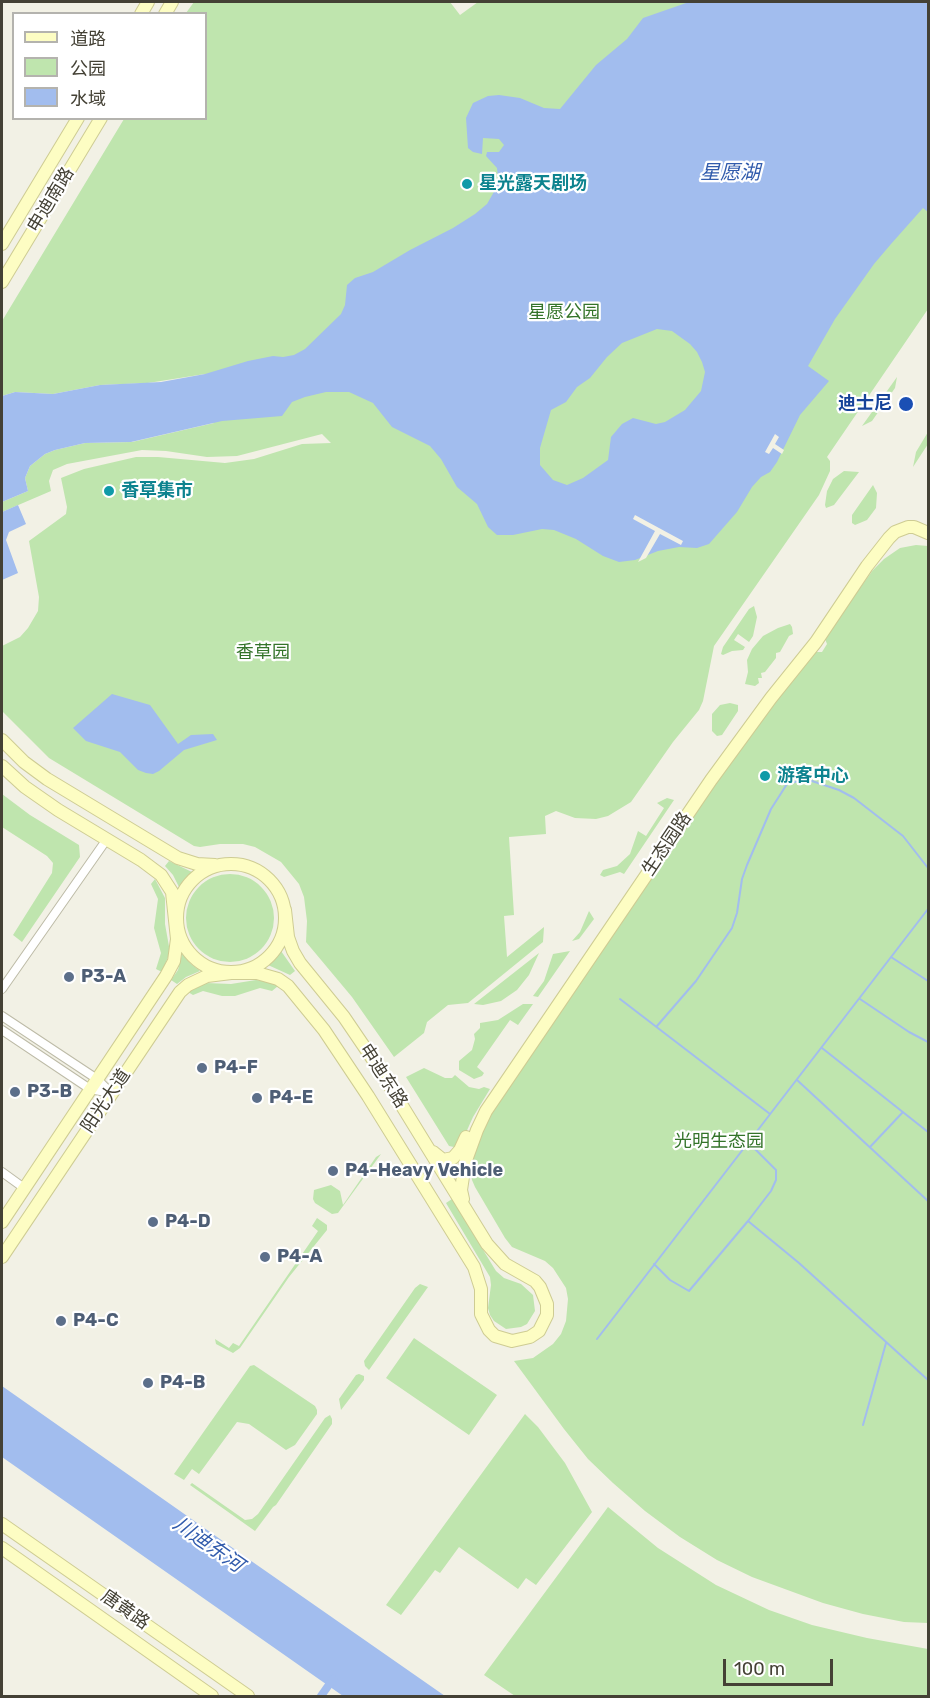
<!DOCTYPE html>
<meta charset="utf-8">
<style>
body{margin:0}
#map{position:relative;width:930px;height:1698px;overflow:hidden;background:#f2f1e5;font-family:Rubik,"Noto Sans SC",sans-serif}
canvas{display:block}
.frame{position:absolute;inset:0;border:3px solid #444135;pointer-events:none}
.legend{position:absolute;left:12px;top:12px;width:195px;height:108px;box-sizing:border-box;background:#fff;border:2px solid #b4b3ae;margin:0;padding:8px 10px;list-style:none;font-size:18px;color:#444135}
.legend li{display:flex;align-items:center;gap:12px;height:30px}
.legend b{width:30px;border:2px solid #b4b3ae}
.scale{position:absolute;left:723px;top:1659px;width:110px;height:27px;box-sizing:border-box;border:3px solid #444135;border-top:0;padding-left:8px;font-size:18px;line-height:21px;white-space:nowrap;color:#444135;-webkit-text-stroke:4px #fff;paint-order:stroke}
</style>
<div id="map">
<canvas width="930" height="1698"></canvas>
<div class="frame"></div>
<ul class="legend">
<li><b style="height:8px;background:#fdfdc3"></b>道路</li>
<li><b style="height:16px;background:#bfe5ae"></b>公园</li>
<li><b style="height:16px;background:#a2bdee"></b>水域</li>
</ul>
<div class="scale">100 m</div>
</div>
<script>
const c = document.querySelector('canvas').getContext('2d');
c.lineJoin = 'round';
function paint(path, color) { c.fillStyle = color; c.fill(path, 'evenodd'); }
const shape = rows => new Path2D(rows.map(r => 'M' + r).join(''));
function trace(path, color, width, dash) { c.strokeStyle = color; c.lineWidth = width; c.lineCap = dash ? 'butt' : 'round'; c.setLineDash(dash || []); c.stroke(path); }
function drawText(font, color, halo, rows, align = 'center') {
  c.font = font + ' Rubik,"Noto Sans SC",sans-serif'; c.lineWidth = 4.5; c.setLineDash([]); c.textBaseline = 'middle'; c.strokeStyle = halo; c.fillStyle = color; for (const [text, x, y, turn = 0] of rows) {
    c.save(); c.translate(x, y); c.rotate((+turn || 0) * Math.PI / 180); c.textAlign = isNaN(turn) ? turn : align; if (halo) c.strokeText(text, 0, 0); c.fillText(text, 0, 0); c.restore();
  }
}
paint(shape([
 [194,2,450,2,460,15,478,2,928,2,928,309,827,457,830,461,830,471,819,495,714,646,703,701,699,710,673,742,631,802,608,816,596,819,575,818,556,811,545,816,546,834,509,837,514,915,504,916,507,957,544,927,543,942,468,1003,448,1005,427,1022,424,1033,394,1057,352,997,306,942,307,921,304,897,299,884,281,862,255,847,243,844,220,844,200,847,194,846,49,758,2,711,2,646,20,637,28,628,38,611,39,597,29,541,66,514,67,507,61,478,84,469,136,457,158,457,225,463,254,459,302,444,331,443,322,434,237,456,207,457,166,451,142,450,67,464,53,470,49,481,51,491,2,512,2,502,28,491,25,478,30,466,45,454,55,450,85,443,132,442,214,423,205,374,148,383,100,385,53,394,15,392,2,396,2,321,124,119,206,118,206,14,186,13],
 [897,377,895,388,872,421,862,426],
 [928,432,928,444,913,467,916,452],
 [844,471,859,472,834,505,826,508,825,505,827,491,833,479],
 [873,485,877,493,876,508,867,520,855,525,852,523,852,515],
 [916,545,928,546,928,1623,904,1622,863,1614,823,1603,752,1577,717,1560,680,1537,645,1511,613,1483,588,1459,564,1429,514,1361,533,1358,553,1344,561,1334,566,1321,568,1299,566,1288,553,1268,545,1261,512,1247,505,1238,475,1187,472,1180,470,1164,481,1128,749,734,813,652,822,652,827,644,825,639,831,628,873,570,884,559,900,548],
 [754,606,757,617,753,636,749,642,738,634,734,640,745,647,743,650,732,651,723,655,721,654,723,647,749,609],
 [790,624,792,627,793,634,789,636,780,652,776,653,776,658,765,672,761,673,762,678,758,678,759,683,755,686,745,684,748,672,747,660,752,649,763,636,778,628],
 [730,703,738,705,738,711,722,735,717,736,712,731,712,714,720,705],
 [2,794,30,815,79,845,80,857,22,942,13,935,52,873,53,863,47,856,2,827],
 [667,798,674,800,624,874,620,872,604,877,600,875,603,870,617,866,630,854,638,831,646,836,664,808,657,803],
 [169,861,192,872,179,887,173,875,165,866],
 '186 918a44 44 0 1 1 88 0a44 44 0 1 1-88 0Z',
 [155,879,165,898,165,924,170,952,162,972,156,969,161,953,154,928,158,899,151,884],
 [589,911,594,919,579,939,572,941,580,932],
 [281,951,295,971,290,975,268,965],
 [570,951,538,997,533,996,544,981,553,954],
 [539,953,529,975,517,990,501,1001,483,1005,474,1004],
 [182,954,191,964,200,971,186,977,177,984,171,980,178,970],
 [256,980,266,981,278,986,272,991,260,988,235,996,222,996,203,991,193,995,188,992,206,983,231,984],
 [523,1004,533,1004,518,1025,510,1020,477,1067,484,1073,482,1076,474,1079,459,1070,459,1061,472,1050,475,1039,474,1034,480,1028,480,1023,498,1020],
 [424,1068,445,1078,452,1078,455,1075,469,1087,479,1089,484,1087,490,1089,473,1117,459,1148,449,1146,406,1077],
 [381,1154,338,1213,332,1214,315,1203,313,1199,314,1190,331,1185,340,1191,343,1205,376,1157],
 [452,1199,496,1271,504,1278,521,1284,533,1295,535,1311,527,1324,521,1327,506,1329,494,1321,490,1315,488,1308,491,1285,490,1277,446,1203],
 [317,1218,327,1225,327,1230,289,1277,240,1348,233,1353,216,1344,215,1339,229,1348,233,1343,239,1346,318,1231,312,1226],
 [420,1284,428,1287,369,1370,365,1366,364,1361,415,1288],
 [414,1338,497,1395,469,1435,386,1378],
 [254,1365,315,1406,317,1410,317,1414,295,1445,286,1450,249,1424,237,1422,199,1474,192,1469,184,1480,174,1474,250,1366],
 [359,1374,364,1376,364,1380,341,1410,339,1399,356,1375],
 [525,1414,538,1427,565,1463,592,1512,536,1585,526,1578,518,1589,459,1547,440,1573,435,1570,401,1615,386,1605],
 [330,1415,332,1419,332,1424,276,1505,273,1507,255,1531,190,1485,192,1483,245,1520,252,1519,258,1514,325,1418],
 [608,1507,658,1548,716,1585,769,1610,812,1625,867,1638,928,1649,928,1696,515,1696,484,1675]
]), '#bfe5ae');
paint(shape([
 [689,2,928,2,928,212,923,208,891,244,874,264,835,319,808,366,829,381,800,415,777,462,770,472,761,477,752,487,737,512,709,544,697,548,679,547,658,551,635,560,619,562,603,556,576,539,554,530,542,529,513,535,497,535,488,527,477,504,457,487,441,459,430,446,392,427,373,403,349,392,326,392,305,397,292,402,282,416,222,421,131,442,85,443,55,450,45,454,30,466,25,478,28,491,2,502,2,396,15,392,53,394,100,385,161,382,205,374,248,361,273,356,283,357,294,355,305,349,341,314,345,305,347,285,355,278,373,272,410,250,453,228,475,214,487,204,495,190,498,178,497,168,486,156,487,152,499,152,504,145,499,139,483,138,482,154,473,152,468,148,466,118,473,103,488,96,499,95,520,98,544,108,560,109,596,65,627,39,643,18],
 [657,329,672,331,690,344,697,352,702,362,705,372,701,391,685,410,665,422,656,424,633,418,622,424,611,437,608,460,583,478,567,485,553,480,540,465,540,448,551,410,566,402,577,387,590,378,607,357,622,343],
 [18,505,26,524,9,532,6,540,18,573,2,580,2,512],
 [112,694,150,705,178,744,191,735,213,734,217,740,184,750,159,771,153,774,146,773,138,770,120,752,86,741,73,728],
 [2,1386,257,1565,445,1696,343,1696,2,1457]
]), '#a2bdee');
paint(shape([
 [775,434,779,437,775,444,784,450,782,454,773,448,769,454,765,452],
 [635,515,683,541,681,545,660,534,646,558,638,562,655,531,633,519]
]), '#f2f1e5');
trace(shape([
 [891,957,928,981],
 [620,999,770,1114],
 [860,999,909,1032,928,1042],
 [657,1026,696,981,732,928,737,913,742,879,747,865,771,809,787,784,806,779,839,790,854,798,903,836,928,868],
 [822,1048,928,1132],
 [797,1080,928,1201],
 [870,1147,903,1112],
 [748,1221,799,1263,928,1380],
 [654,1264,670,1280,689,1291,748,1221,771,1191,776,1180,776,1170,756,1150,747,1145],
 [597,1339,928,909],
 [863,1425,886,1343]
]), '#a2bdee', 2);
trace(shape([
 [321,1696,333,1679]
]), '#a2bdee', 8);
const street = shape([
 [2,989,107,839],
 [2,1016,97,1079,111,1093],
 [2,1030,90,1089,111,1093],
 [2,1172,24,1188]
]);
const secondary = shape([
 [141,14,148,2],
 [165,14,172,2],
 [2,244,78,118],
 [2,282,101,118],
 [2,740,24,762,47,779,178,858,197,864,215,865],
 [2,766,25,787,58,810,141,860,161,875,172,892,177,939,174,961,166,976,2,1222],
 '177 918a54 54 0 1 1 108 0a54 54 0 1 1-108 0Z',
 [433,1152,443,1160,453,1158,460,1150,466,1137],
 [463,1199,461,1190,465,1163,477,1130,486,1111,711,780,771,698,816,642,867,566,889,538,895,532,908,527,914,527,928,533],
 [2,1257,180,992,188,985,207,976,231,973,257,973,278,979,288,986,324,1030,368,1096,474,1267,481,1289,481,1314,489,1330,495,1336,512,1341,530,1337,539,1331,547,1315,547,1304,540,1287,535,1281,505,1264,487,1244,380,1070,344,1017,300,963,293,951,288,937,285,910],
 [2,1524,248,1696],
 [2,1548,212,1696]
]);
trace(street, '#bdbba7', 10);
trace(secondary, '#cecc93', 14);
trace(street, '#fff', 8);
trace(secondary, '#fdfdc3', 12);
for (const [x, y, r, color] of [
 [467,184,6,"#0f9aa8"],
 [906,404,8,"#1a4fb4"],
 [109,491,6,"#0f9aa8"],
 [765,776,6,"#0f9aa8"],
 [69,977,6,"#5c6f8a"],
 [202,1068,6,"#5c6f8a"],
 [15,1092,6,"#5c6f8a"],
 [257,1098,6,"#5c6f8a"],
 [333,1171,6,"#5c6f8a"],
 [153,1222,6,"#5c6f8a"],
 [265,1257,6,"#5c6f8a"],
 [61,1321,6,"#5c6f8a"],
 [148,1383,6,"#5c6f8a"]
]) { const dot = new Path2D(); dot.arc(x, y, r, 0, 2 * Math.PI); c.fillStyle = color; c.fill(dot); trace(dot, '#fff', 2); }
drawText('bold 18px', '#0d838f', '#fff', [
 ["星光露天剧场",479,184],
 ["香草集市",121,491],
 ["游客中心",777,776]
], 'left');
drawText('18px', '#444135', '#fff', [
 ["申迪南路",51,200,-59],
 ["生态园路",667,844,-56],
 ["申迪东路",383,1076,57],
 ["阳光大道",106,1101,-56],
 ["唐黄路",125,1610,35]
]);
drawText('18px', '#34742a', '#fff', [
 ["星愿公园",564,313],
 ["香草园",263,653],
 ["光明生态园",719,1142]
]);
drawText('bold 18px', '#164399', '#fff', [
 ["迪士尼",892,404]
], 'right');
drawText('bold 18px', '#4e5e75', '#fff', [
 ["P3-A",81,977],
 ["P4-F",214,1068],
 ["P3-B",27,1092],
 ["P4-E",269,1098],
 ["P4-Heavy Vehicle",345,1171],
 ["P4-D",165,1222],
 ["P4-A",277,1257],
 ["P4-C",73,1321],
 ["P4-B",160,1383]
], 'left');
drawText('italic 20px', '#315bac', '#fff', [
 ["星愿湖",730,173],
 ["川迪东河",208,1545,35]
]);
</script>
